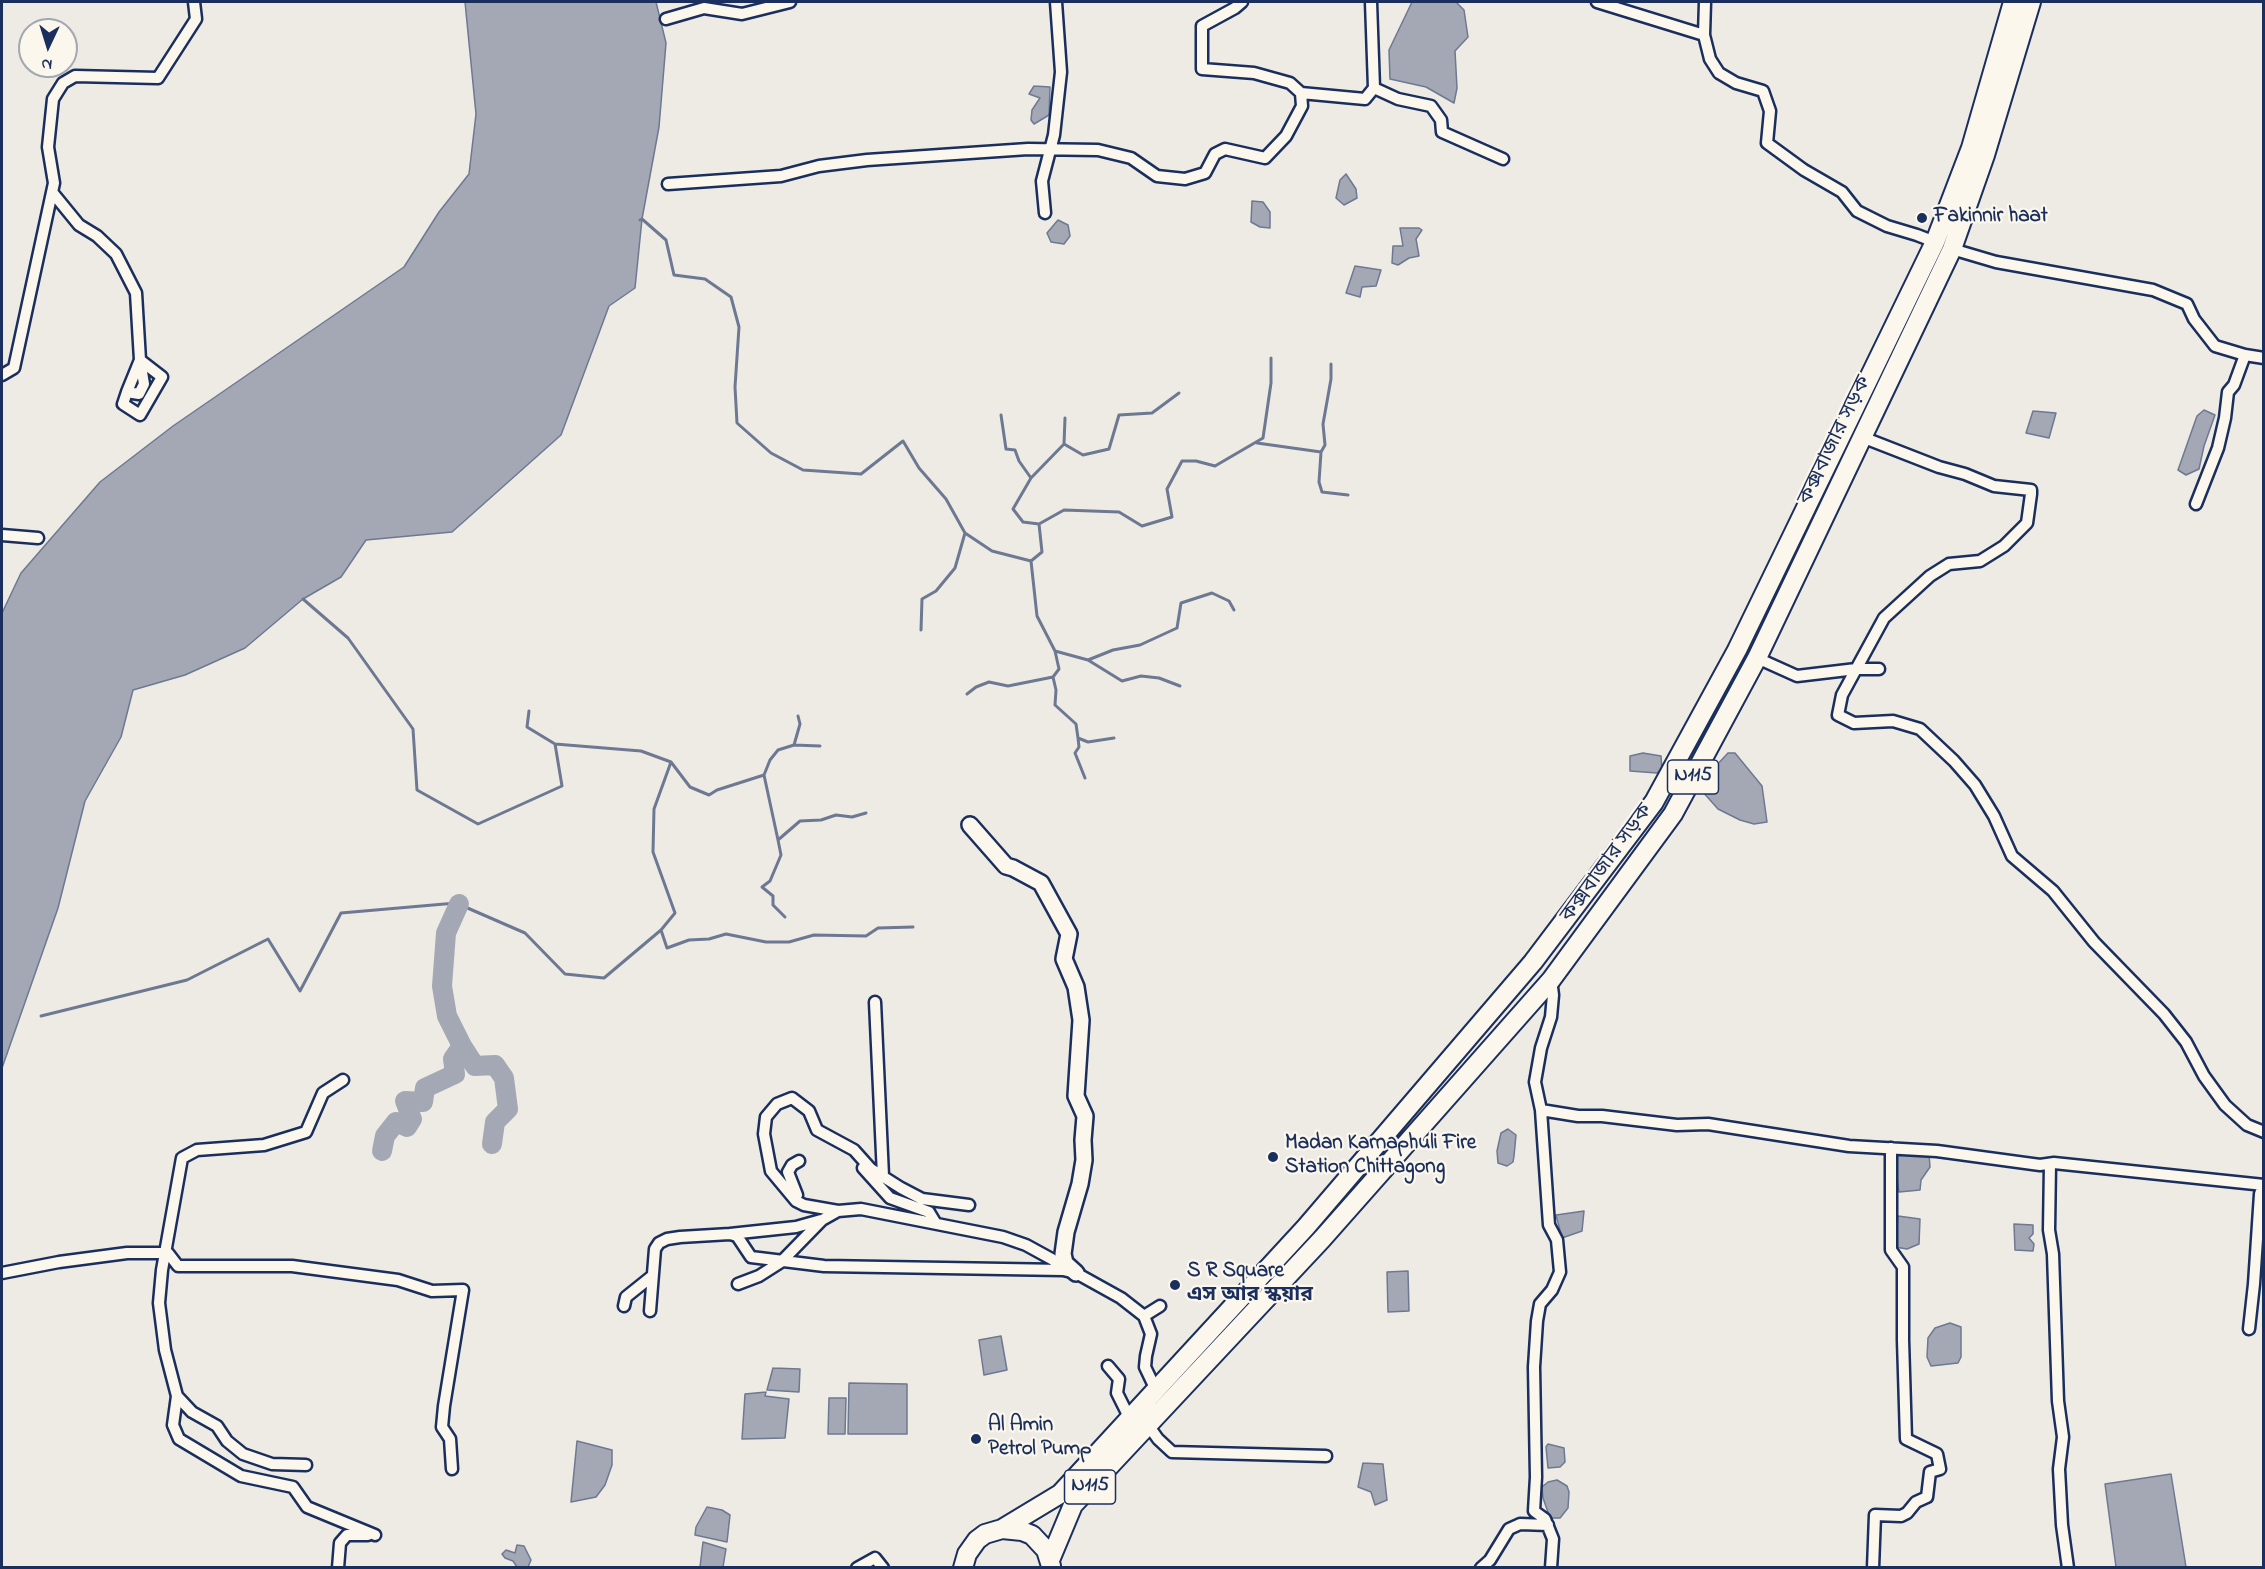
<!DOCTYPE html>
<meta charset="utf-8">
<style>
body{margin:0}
#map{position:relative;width:2265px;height:1569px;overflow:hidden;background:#eeebe4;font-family:"Indie Flower",sans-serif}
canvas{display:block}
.frame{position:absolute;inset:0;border:3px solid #1b2f5e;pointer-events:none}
.north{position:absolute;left:18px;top:18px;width:60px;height:60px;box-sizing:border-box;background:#fbf7ec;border:2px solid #a1a7b3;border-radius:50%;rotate:184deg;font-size:16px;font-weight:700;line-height:24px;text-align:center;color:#1b2f5e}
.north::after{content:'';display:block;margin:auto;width:21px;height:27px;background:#1b2f5e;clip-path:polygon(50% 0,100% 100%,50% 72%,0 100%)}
</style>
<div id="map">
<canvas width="2265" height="1569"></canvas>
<div class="frame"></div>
<div class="north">N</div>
</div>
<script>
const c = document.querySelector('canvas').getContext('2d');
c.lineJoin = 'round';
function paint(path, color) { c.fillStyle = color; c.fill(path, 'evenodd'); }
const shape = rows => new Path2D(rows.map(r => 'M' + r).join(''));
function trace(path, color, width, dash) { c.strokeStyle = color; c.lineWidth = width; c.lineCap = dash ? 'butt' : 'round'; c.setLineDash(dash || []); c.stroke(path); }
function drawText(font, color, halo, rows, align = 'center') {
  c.font = font + ' "Indie Flower","Noto Sans Bengali",sans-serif'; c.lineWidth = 4.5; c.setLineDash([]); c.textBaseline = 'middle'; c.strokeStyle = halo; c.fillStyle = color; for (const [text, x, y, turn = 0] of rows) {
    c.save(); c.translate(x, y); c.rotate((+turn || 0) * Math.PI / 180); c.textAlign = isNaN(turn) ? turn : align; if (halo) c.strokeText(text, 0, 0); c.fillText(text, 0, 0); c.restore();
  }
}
const water = shape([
 [465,2,656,2,666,43,659,127,642,219,635,288,609,306,561,435,452,532,366,540,341,577,303,599,245,648,185,675,133,690,121,737,85,801,58,908,2,1068,2,613,21,573,100,482,173,426,404,267,439,212,469,174,476,114,465,2],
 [1412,2,1456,2,1464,10,1468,37,1455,51,1457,88,1454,103,1426,87,1390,79,1389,50,1412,2],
 [1034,86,1050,87,1049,115,1034,124,1031,120,1032,110,1040,98,1029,94,1034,86],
 [1346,174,1356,189,1357,198,1344,205,1336,198,1340,180,1346,174],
 [1252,201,1263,202,1270,212,1270,228,1260,227,1251,222,1252,201],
 [1058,220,1068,225,1070,236,1064,244,1051,242,1047,233,1058,220],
 [1400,228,1419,228,1422,230,1416,239,1419,256,1409,258,1398,265,1392,263,1393,246,1403,246,1400,228],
 [1355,266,1381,270,1376,286,1362,287,1360,297,1346,293,1355,266],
 [2204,410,2215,415,2204,446,2199,469,2186,475,2178,470,2197,416,2204,410],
 [2033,411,2056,413,2049,438,2026,433,2033,411],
 [1643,753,1661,756,1662,770,1657,773,1630,771,1630,756,1643,753],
 [1728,753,1735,753,1762,786,1767,822,1754,824,1740,820,1718,809,1702,791,1715,767,1728,753],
 [1508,1129,1516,1135,1514,1156,1513,1162,1507,1166,1498,1163,1497,1151,1501,1133,1508,1129],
 [1898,1152,1929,1154,1930,1167,1921,1180,1920,1190,1899,1192,1895,1165,1898,1152],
 [1584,1211,1582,1231,1562,1238,1556,1215,1584,1211],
 [1898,1216,1920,1219,1919,1244,1907,1249,1895,1247,1898,1216],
 [2014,1224,2033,1225,2033,1234,2029,1238,2034,1244,2033,1251,2015,1250,2014,1224],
 [1408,1271,1409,1311,1388,1312,1387,1272,1408,1271],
 [1950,1323,1961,1327,1961,1357,1958,1363,1931,1366,1927,1357,1928,1338,1935,1328,1950,1323],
 [1001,1336,1007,1370,984,1375,979,1340,1001,1336],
 [773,1368,800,1369,799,1392,767,1390,773,1368],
 [849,1383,907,1384,907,1434,848,1434,849,1383],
 [766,1392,765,1396,789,1399,785,1438,742,1439,745,1394,766,1392],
 [829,1398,846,1398,845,1434,828,1434,829,1398],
 [577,1441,612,1450,612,1465,605,1485,596,1497,571,1502,577,1441],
 [1548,1444,1564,1448,1565,1462,1560,1467,1548,1468,1546,1447,1548,1444],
 [1363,1463,1383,1464,1387,1500,1375,1505,1371,1492,1358,1487,1363,1463],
 [2171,1474,2186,1567,2116,1567,2105,1484,2171,1474],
 [1557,1480,1567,1486,1569,1492,1568,1508,1560,1518,1550,1518,1543,1498,1542,1487,1548,1482,1557,1480],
 [707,1507,722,1510,730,1515,727,1542,695,1535,696,1527,707,1507],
 [703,1542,726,1549,723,1567,700,1567,703,1542],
 [517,1545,524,1546,531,1560,528,1567,517,1567,513,1561,505,1558,502,1554,506,1550,515,1553,517,1545]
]);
paint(water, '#a3a8b4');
trace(water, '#6d7892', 1.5);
trace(shape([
 [640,220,642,219,666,240,674,275,705,279,731,297,739,327,735,387,737,423,771,453,803,470,861,474,903,441,919,468,946,499,965,533,992,551,1031,561,1037,616,1055,651,1059,669,1053,677,1008,686,989,682,976,687,967,694],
 [1001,415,1006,449,1015,450,1019,461,1031,478],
 [1263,438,1271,383,1271,358],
 [1257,443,1321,452,1319,482,1322,492,1348,495],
 [1064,444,1083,455,1109,449,1119,415,1152,413,1179,393],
 [1321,452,1325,445,1323,424,1331,379,1331,364],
 [1039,524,1064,510,1119,512,1142,526,1172,517,1167,489,1182,461,1196,461,1215,466,1263,438],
 [1031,561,1042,552,1039,524,1023,522,1013,509,1031,478,1064,444,1065,418],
 [303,599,348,638,413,729,417,790,478,824,562,786,555,744,641,751,671,762,690,787,709,795,717,790,764,775,778,840,800,821,821,820,836,815,852,817,866,813],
 [921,630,922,599,936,591,955,568,965,533],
 [1055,651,1088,660,1122,681,1141,676,1159,678,1180,686],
 [1088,660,1113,650,1140,645,1177,628,1181,603,1212,593,1229,601,1234,610],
 [1053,677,1056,690,1055,705,1076,724,1078,738,1088,742,1114,738],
 [529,711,527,727,555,744],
 [1078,738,1079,747,1075,753,1085,778],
 [794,745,800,724,798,716],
 [764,775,770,760,778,750,794,745,820,746],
 [778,840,781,855,770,881,762,887,773,896,773,905,785,917],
 [661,930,667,948,689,940,709,939,726,934,766,942,789,942,814,935,866,936,878,928,913,927],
 [41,1016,187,980,268,939,300,991,341,913,456,903,525,933,565,974,604,978,661,930,675,913,653,852,654,809,671,762]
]), '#6d7892', 3);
trace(shape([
 [462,1046,475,1066,495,1065,504,1078,508,1109,495,1122,492,1144],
 [382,1151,385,1136,396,1122,407,1127,412,1119,405,1101,423,1102,425,1088,455,1074,453,1059,462,1046,447,1016,442,986,446,933,459,904]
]), '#a3a8b4', 20);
const street = shape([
 [1371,2,1374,88,1398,99,1431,106,1441,120,1442,132,1503,159],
 [1597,2,1704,35,1710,59,1719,73,1736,83,1763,91,1770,111,1767,143,1804,170,1842,192,1857,211,1887,226,1917,235,1935,242],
 [666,19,704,8,742,14,790,2],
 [1704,35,1705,2],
 [1301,93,1365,99,1374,88],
 [668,184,781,176,819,166,867,160,1028,149,1098,150,1131,158,1157,176,1185,179,1205,173,1215,154,1225,149,1265,158,1286,136,1302,106,1301,93,1290,83,1254,73,1202,69,1202,26,1235,8,1242,2],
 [52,192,79,225,97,236,116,254,136,293,140,360,127,392,123,404,140,415,162,377,140,360,144,384,139,394,127,392],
 [1045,213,1042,181,1054,135,1061,72,1056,2],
 [1952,249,1996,262,2153,290,2187,304,2194,319,2215,346,2245,355,2264,358],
 [2,375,14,368,54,183,48,147,53,99,63,83,75,76,158,78,196,19,194,2],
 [1862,437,1939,467,1965,474,1994,486,2031,490,2031,494,2027,523,2004,546,1980,561,1949,564,1930,576,1884,618,1842,695,1838,715,1854,723,1893,721,1920,729,1954,761,1975,785,1994,816,2012,856,2053,891,2094,942,2164,1014,2186,1042,2204,1076,2225,1105,2247,1125,2264,1132],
 [2196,504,2218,448,2225,418,2228,392,2234,385,2245,355],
 [2,535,38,538],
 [1757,658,1797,676,1856,669,1879,669],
 [875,1002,883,1176],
 [1541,1110,1578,1116,1602,1116,1677,1125,1708,1124,1849,1146,1937,1151,2040,1165,2054,1163,2264,1185],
 [2050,1164,2049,1230,2053,1254,2058,1401,2063,1437,2059,1469,2062,1525,2068,1568],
 [863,1168,890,1198,929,1212,935,1222],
 [797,1195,788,1172,792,1165,799,1161],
 [838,1211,804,1205,796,1201,771,1171,764,1134,766,1117,777,1104,792,1098,809,1111,817,1130,854,1150,871,1169,901,1188,922,1199,969,1205],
 [730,1234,796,1227,821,1220],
 [2,1273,59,1262,127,1253,168,1253,178,1266,292,1266,398,1280,432,1291,463,1290,444,1406,442,1427,450,1439,452,1469],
 [738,1284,759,1276,781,1262,822,1220,838,1211,861,1209,1003,1237,1026,1245,1068,1268],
 [624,1306,626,1297,651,1277],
 [650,1311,655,1249,659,1243,667,1239,680,1237,730,1234,737,1236,751,1257,824,1266,1063,1270,1076,1273,1121,1298,1144,1316,1151,1334,1146,1356,1145,1367,1156,1390],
 [1144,1316,1160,1306],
 [2249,1329,2254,1284,2260,1194,2263,1185],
 [1108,1366,1119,1379,1117,1393,1130,1419],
 [177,1396,173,1425,179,1439,241,1476,293,1487,307,1507,375,1535],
 [1148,1425,1158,1439,1172,1452,1326,1456],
 [306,1465,272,1464,243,1454,227,1441,217,1426,192,1412,177,1396,165,1350,159,1303,162,1270,182,1158,197,1150,264,1145,306,1132,323,1093,343,1080],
 [338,1568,340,1543,347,1535,368,1535],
 [857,1568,875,1558,883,1568],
 [1481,1568,1490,1560,1509,1529,1520,1524,1548,1525],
 [1551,1568,1553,1539,1545,1519,1534,1511,1536,1477,1534,1367,1537,1321,1540,1304,1552,1290,1560,1272,1557,1240,1549,1225,1541,1110,1535,1082,1541,1048,1551,1017,1553,995,1551,980],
 [1873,1568,1875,1515,1901,1516,1907,1513,1916,1502,1927,1497,1930,1472,1940,1469,1937,1454,1906,1439,1903,1340,1903,1267,1891,1250,1891,1148]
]);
const secondary = shape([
 [970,825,1006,866,1013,868,1041,883,1069,934,1064,959,1076,987,1081,1020,1076,1096,1085,1116,1083,1140,1084,1160,1080,1184,1066,1232,1063,1254,1065,1263,1076,1273]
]);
const highway = shape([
 [1002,1529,1060,1494,1306,1227,1533,962,1654,802,1737,650,1935,242,1971,148,2013,2],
 [1050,1560,1073,1505,1322,1239,1551,980,1673,814,1757,658,1952,249,1985,155,2031,2],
 [963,1568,967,1554,977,1540,985,1534,1002,1529,1022,1531,1032,1535,1046,1550,1051,1566]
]);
trace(street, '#1b2f5e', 15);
trace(secondary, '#1b2f5e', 20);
trace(highway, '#1b2f5e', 22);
trace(street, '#fbf7ec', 10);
trace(secondary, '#fbf7ec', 15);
trace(highway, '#fbf7ec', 18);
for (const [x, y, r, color] of [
 [1922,218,6,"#1b2f5e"],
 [1273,1157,6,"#1b2f5e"],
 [1175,1285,6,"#1b2f5e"],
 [976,1439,6,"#1b2f5e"]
]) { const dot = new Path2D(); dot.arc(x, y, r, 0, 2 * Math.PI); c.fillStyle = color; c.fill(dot); trace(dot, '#fbf7ec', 2); }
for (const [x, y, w] of [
 [1693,777,51],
 [1090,1487,51]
]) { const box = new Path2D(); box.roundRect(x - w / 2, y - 17, w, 34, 4.5); c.fillStyle = '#fbf7ec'; c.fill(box); trace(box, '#1b2f5e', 1.5); }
drawText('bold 20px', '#1b2f5e', null, [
 ["N115",1693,777],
 ["N115",1090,1487]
]);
drawText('bold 21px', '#1b2f5e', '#fbf7ec', [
 ["Fakinnir haat",1934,218],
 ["Madan Karnaphuli Fire",1285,1145],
 ["Station Chittagong",1285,1169],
 ["S R Square",1187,1273],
 ["এস আর স্কয়ার",1187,1297],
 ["Al Amin",988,1427],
 ["Petrol Pump",988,1451]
], 'left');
drawText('21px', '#1b2f5e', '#fbf7ec', [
 ["কক্সবাজার সড়ক",1836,441,-64],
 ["কক্সবাজার সড়ক",1608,864,-54]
]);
</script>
